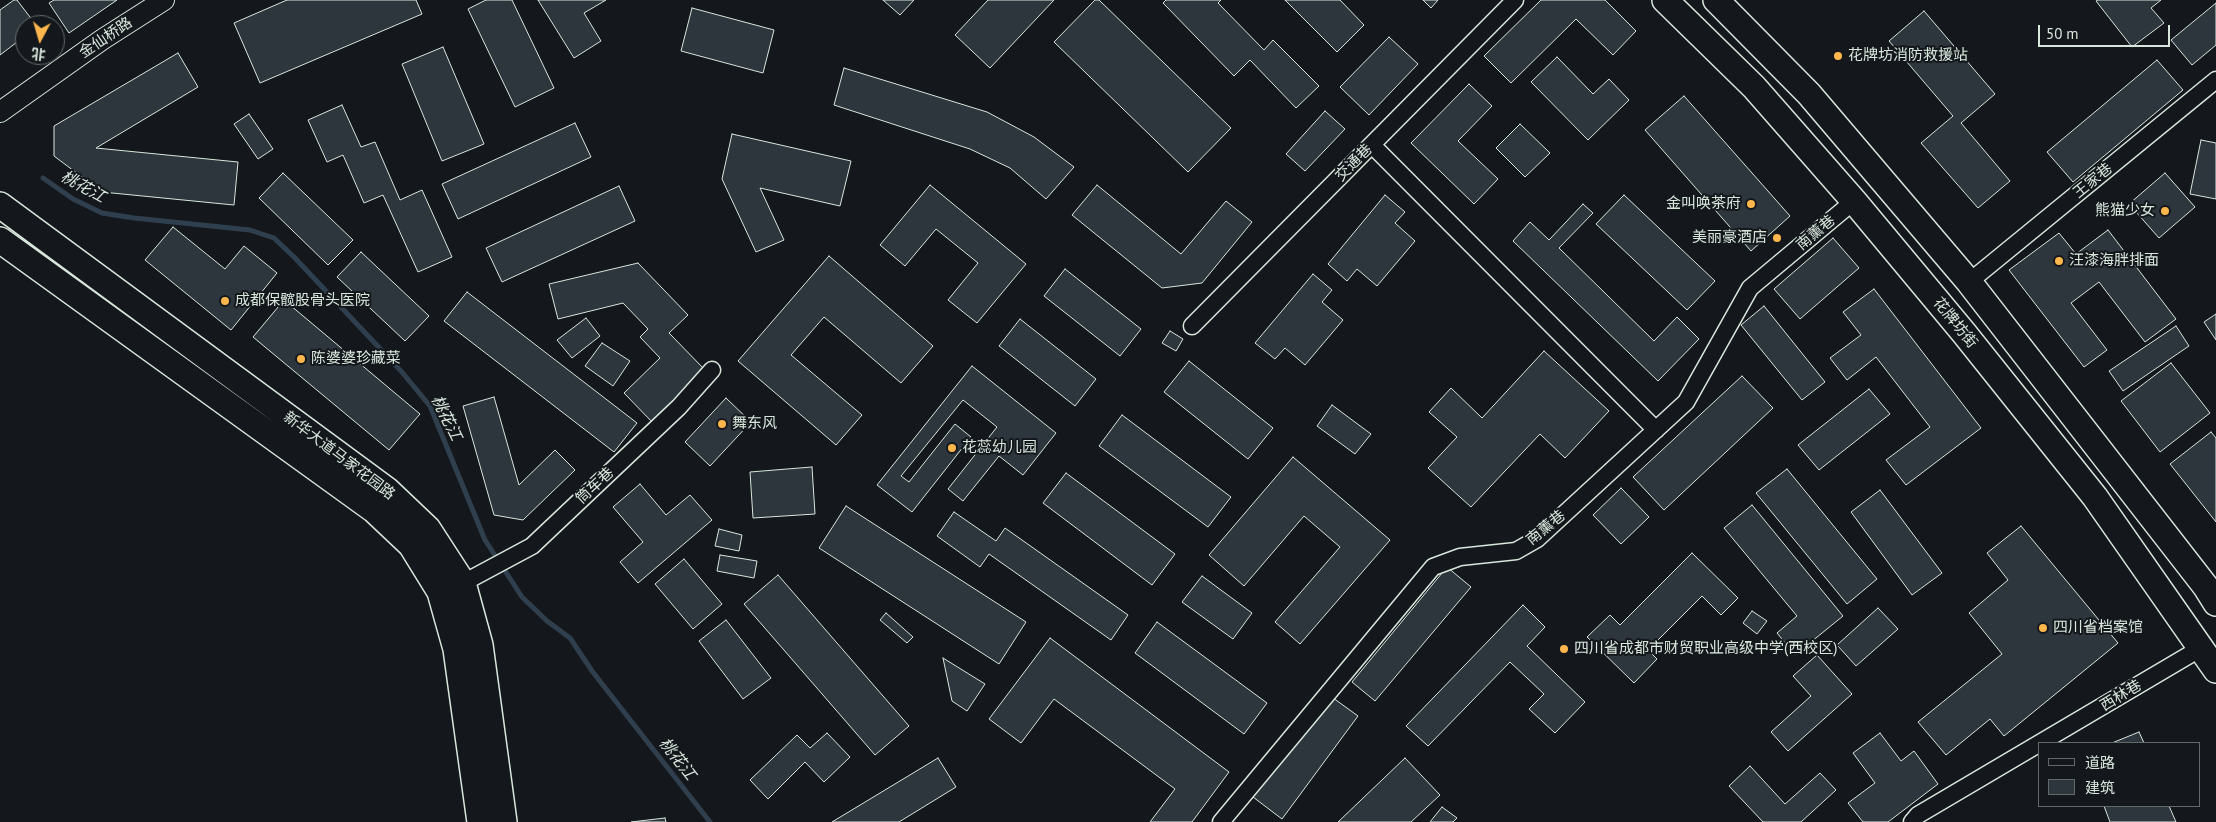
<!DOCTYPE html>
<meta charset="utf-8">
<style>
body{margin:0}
#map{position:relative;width:2216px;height:822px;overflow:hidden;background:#14181c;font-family:"PT Sans","Noto Sans SC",sans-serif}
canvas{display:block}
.legend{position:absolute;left:2038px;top:742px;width:162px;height:65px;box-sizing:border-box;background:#14181c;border:1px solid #626a69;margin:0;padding:6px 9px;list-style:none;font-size:15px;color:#d8e6dc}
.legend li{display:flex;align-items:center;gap:10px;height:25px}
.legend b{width:25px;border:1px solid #626a69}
.north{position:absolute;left:15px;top:15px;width:50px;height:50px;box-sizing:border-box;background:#14181c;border:1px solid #626a69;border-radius:50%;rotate:186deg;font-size:14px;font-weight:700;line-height:20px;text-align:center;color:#d8e6dc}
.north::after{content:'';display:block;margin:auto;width:18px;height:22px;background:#ffb74d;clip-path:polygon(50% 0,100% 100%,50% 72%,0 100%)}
.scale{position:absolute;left:2038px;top:25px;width:132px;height:22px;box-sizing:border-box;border:2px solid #d8e6dc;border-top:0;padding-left:6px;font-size:15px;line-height:18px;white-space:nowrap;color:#d8e6dc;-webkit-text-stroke:4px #14181c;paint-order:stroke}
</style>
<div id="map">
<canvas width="2216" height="822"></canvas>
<ul class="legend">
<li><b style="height:6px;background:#14181c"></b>道路</li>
<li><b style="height:14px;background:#2c363c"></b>建筑</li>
</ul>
<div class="north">北</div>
<div class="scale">50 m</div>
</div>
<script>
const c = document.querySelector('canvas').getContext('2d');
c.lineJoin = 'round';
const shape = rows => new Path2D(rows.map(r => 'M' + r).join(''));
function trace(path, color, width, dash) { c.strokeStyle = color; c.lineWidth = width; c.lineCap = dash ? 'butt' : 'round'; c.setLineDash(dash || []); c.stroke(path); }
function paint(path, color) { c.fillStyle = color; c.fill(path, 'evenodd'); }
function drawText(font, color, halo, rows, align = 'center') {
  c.font = font + ' "PT Sans","Noto Sans SC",sans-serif'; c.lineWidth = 4; c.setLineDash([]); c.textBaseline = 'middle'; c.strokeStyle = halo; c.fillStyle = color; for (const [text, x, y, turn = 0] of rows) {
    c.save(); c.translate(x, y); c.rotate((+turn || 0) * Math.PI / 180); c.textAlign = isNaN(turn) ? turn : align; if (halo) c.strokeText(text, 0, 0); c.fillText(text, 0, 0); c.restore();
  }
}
trace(shape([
 [43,178,73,199,102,213,134,218,250,230,274,238,295,258,401,371,430,406,485,540,522,597,547,621,570,638,592,671,710,822]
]), '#2f3f4d', 5);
const building = shape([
 [14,0,17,0,36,25,25,25,25,36,0,55,0,10,14,0],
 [54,0,117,0,69,33,49,3,54,0],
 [287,0,416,0,422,14,260,83,234,23,287,0],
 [486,0,512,0,554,88,515,107,468,9,486,0],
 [538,0,606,0,584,13,601,41,574,58,538,0],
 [883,0,914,0,900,15,883,0],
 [988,0,1054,0,990,68,955,35,988,0],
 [1095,0,1099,0,1231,128,1188,172,1054,42,1095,0],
 [1166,0,1221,0,1218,3,1264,50,1273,40,1319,86,1296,108,1250,60,1234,76,1163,3,1166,0],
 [1285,0,1340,0,1364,25,1337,52,1285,0],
 [1423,0,1438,0,1431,8,1423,0],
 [1541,0,1605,0,1636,31,1613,55,1576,19,1511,83,1484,56,1541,0],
 [2098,0,2161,0,2151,8,2164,23,2132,47,2096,1,2098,0],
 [2216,3,2216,45,2192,65,2171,40,2216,3],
 [692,8,774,30,763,73,681,51,692,8],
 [1924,11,1995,94,1961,123,2010,181,1978,208,1921,143,1953,116,1889,41,1924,11],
 [1389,37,1418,64,1369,115,1340,87,1389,37],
 [443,47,484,144,442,161,402,64,443,47],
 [178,53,198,87,96,148,238,162,234,205,102,192,54,156,54,126,178,53],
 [1557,57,1593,94,1609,79,1629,100,1588,140,1531,82,1557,57],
 [2157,60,2183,90,2073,182,2047,152,2157,60],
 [844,68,987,112,1034,137,1074,167,1046,199,1010,168,970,149,834,105,844,68],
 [1469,84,1492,106,1458,141,1498,179,1474,204,1411,143,1469,84],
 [1684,96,1790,216,1751,251,1645,130,1684,96],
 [342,105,361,147,375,142,400,200,422,190,452,257,418,272,383,195,364,203,343,155,327,162,308,120,342,105],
 [1325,111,1345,129,1305,171,1286,154,1325,111],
 [249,114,273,149,258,159,234,124,249,114],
 [575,123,591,157,458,219,442,184,575,123],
 [1520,124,1550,153,1525,177,1496,148,1520,124],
 [732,134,851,161,840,206,760,188,784,240,756,252,722,179,732,134],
 [2201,140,2216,143,2216,199,2190,194,2201,140],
 [283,173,353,240,328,265,259,198,283,173],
 [2165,173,2195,207,2159,238,2129,204,2165,173],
 [930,185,1026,264,977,323,948,300,978,263,936,229,905,266,880,245,930,185],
 [1097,185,1181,254,1226,201,1252,222,1202,283,1162,288,1072,215,1097,185],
 [619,186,635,221,502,282,486,248,619,186],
 [1385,195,1405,212,1395,223,1415,241,1377,286,1357,269,1347,281,1328,264,1385,195],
 [1624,195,1715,281,1687,310,1596,224,1624,195],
 [1583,204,1593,213,1559,248,1654,341,1677,317,1699,339,1658,381,1513,241,1530,222,1549,240,1583,204],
 [173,227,225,269,244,246,277,273,231,330,145,260,173,227],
 [2108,230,2176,319,2145,342,2099,282,2071,303,2107,350,2084,367,2009,270,2059,233,2076,254,2108,230],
 [1833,238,1859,268,1800,319,1774,289,1833,238],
 [361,252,429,316,405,341,337,277,361,252],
 [829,256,933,346,901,383,824,317,791,355,862,415,836,445,738,361,829,256],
 [638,263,688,315,669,333,706,371,653,423,624,393,660,358,640,337,648,329,623,303,558,319,549,284,638,263],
 [1065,269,1141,329,1120,356,1044,296,1065,269],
 [1313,274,1332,290,1322,302,1343,320,1305,365,1285,348,1275,359,1255,343,1313,274],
 [1874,289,1981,428,1906,485,1886,460,1930,427,1876,357,1847,380,1830,358,1861,335,1843,312,1874,289],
 [467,292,637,423,614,452,444,321,467,292],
 [284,300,420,414,389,450,253,337,284,300],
 [1764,306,1825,382,1802,400,1741,325,1764,306],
 [2216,314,2216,340,2204,322,2216,314],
 [586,318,600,336,572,358,557,340,586,318],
 [1020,319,1096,379,1075,406,999,346,1020,319],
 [2176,326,2189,346,2123,391,2109,371,2176,326],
 [1170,331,1183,339,1176,351,1162,343,1170,331],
 [602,343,630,361,613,386,585,366,602,343],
 [1544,351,1609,411,1565,458,1540,434,1471,507,1428,468,1457,437,1429,412,1451,388,1482,418,1544,351],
 [1189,361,1273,428,1248,459,1164,392,1189,361],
 [2171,363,2210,413,2160,452,2121,401,2171,363],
 [972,366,1056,433,1023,475,999,456,963,501,948,489,997,427,963,400,901,476,909,482,955,424,971,437,912,512,877,485,972,366],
 [1742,376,1773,408,1664,510,1633,477,1742,376],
 [1869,389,1890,414,1819,470,1798,445,1869,389],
 [494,397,519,485,555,450,575,470,523,520,494,515,463,406,494,397],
 [726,398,751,422,710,466,685,442,726,398],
 [1332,405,1371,434,1355,454,1317,426,1332,405],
 [1122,415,1231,497,1208,527,1099,446,1122,415],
 [2211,432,2216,438,2216,522,2170,464,2211,432],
 [1293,457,1390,540,1300,644,1275,622,1340,547,1304,516,1244,586,1209,555,1293,457],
 [812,467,815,514,753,518,750,472,812,467],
 [1787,469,1877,579,1847,604,1756,493,1787,469],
 [1066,473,1175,554,1152,585,1043,503,1066,473],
 [640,484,666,515,690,495,712,520,638,583,620,562,643,542,613,507,640,484],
 [1621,488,1649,517,1621,544,1593,515,1621,488],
 [1880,490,1942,573,1912,595,1851,512,1880,490],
 [1752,505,1843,616,1795,655,1777,633,1797,616,1724,528,1752,505],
 [846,506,1026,622,999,664,819,548,846,506],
 [954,512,996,541,1005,528,1128,615,1111,640,989,554,980,567,937,536,954,512],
 [2021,526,2118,643,2004,736,1990,719,1946,755,1918,722,2002,654,1969,613,2008,580,1987,553,2021,526],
 [719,529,742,535,739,551,715,546,719,529],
 [1692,553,1738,598,1721,615,1702,596,1648,650,1657,659,1634,683,1587,637,1610,615,1620,625,1692,553],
 [720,555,757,561,754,578,717,571,720,555],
 [684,559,722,604,693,629,655,584,684,559],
 [1447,567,1471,587,1375,701,1352,682,1447,567],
 [778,575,909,726,875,755,744,604,778,575],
 [1202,576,1252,613,1233,639,1182,602,1202,576],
 [1523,605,1545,627,1527,646,1585,702,1555,733,1529,709,1544,694,1510,662,1428,746,1406,726,1523,605],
 [1878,608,1898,629,1856,666,1837,645,1878,608],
 [1752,611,1767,621,1757,634,1743,623,1752,611],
 [886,613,913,637,907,643,880,620,886,613],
 [726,620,771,678,743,699,699,641,726,620],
 [1157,622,1267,703,1244,734,1135,653,1157,622],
 [1050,638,1229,772,1192,822,1150,822,1175,789,1054,699,1021,743,989,719,1050,638],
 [1817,655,1852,694,1788,751,1771,732,1811,696,1793,676,1817,655],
 [943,658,985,684,967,711,952,701,943,658],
 [1329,695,1358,716,1282,819,1253,797,1329,695],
 [2139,732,2144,743,2112,743,2139,732],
 [827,733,850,757,824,782,805,762,768,799,750,780,797,735,810,748,827,733],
 [1880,733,1901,761,1914,751,1938,784,1888,822,1863,822,1848,803,1875,783,1853,753,1880,733],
 [938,758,956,787,899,822,832,822,938,758],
 [1405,758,1440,795,1411,822,1338,822,1405,758],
 [1750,766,1785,804,1820,773,1836,790,1801,822,1763,822,1729,786,1750,766],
 [2104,806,2169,806,2176,822,2110,822,2104,806],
 [1442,807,1457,818,1453,822,1430,822,1442,807],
 [665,818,666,822,631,822,665,818]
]);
paint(building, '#2c363c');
trace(building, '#d8e6dc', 1);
const minor = shape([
 [1372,145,1656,430],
 [1969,282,2216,80],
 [1192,326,1515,0],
 [463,583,532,546,679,407,712,370],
 [2040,743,2201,648],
 [1221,822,1433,567,1460,557,1516,551,1537,539,1686,402,1750,288,1854,201],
 [1912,822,1918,815,2040,743]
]);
const tertiary = shape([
 [0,112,103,39,164,0]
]);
const primary = shape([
 [1665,0,1754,87,1854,201,1964,333,2095,497,2216,670],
 [1716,0,1809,94,1969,282,2206,587,2216,603],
 [0,205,387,490,428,529,463,583,480,645,504,822],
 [0,240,374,510,411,545,440,592,456,649,480,822]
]);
trace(minor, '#d8e6dc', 19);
trace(tertiary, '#d8e6dc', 22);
trace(primary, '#d8e6dc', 28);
trace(minor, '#14181c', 16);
trace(tertiary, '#14181c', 20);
trace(primary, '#14181c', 25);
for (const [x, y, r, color] of [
 [1838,56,5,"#ffb74d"],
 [1751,204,5,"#ffb74d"],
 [2165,211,5,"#ffb74d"],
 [1777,238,5,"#ffb74d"],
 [2059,261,5,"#ffb74d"],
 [225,301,5,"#ffb74d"],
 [301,359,5,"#ffb74d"],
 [722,424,5,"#ffb74d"],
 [952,448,5,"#ffb74d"],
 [2043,628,5,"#ffb74d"],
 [1564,649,5,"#ffb74d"]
]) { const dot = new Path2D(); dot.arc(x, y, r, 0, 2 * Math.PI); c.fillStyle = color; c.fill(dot); trace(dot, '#14181c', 2); }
drawText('15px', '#d8e6dc', '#14181c', [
 ["金仙桥路",106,38,-34],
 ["交通巷",1354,163,-45],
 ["王家巷",2093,181,-39],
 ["南薰巷",1816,233,-40],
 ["花牌坊街",1955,323,51],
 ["新华大道马家花园路",339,456,37],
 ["筒车巷",595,486,-43],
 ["南薰巷",1546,528,-39],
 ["西林巷",2121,696,-31]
]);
drawText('15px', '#d8e6dc', '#14181c', [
 ["花牌坊消防救援站",1848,56],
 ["金叫唤茶府",1741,204,"right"],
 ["熊猫少女",2155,211,"right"],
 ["美丽豪酒店",1767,238,"right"],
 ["汪漆海胖排面",2069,261],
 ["成都保髋股骨头医院",235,301],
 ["陈婆婆珍藏菜",311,359],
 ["舞东风",732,424],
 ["花蕊幼儿园",962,448],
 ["四川省档案馆",2053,628],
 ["四川省成都市财贸职业高级中学(西校区)",1574,649]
], 'left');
drawText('italic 16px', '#d8e6dc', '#14181c', [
 ["桃花江",83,187,29],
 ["桃花江",446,418,64],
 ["桃花江",677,759,52]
]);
</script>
